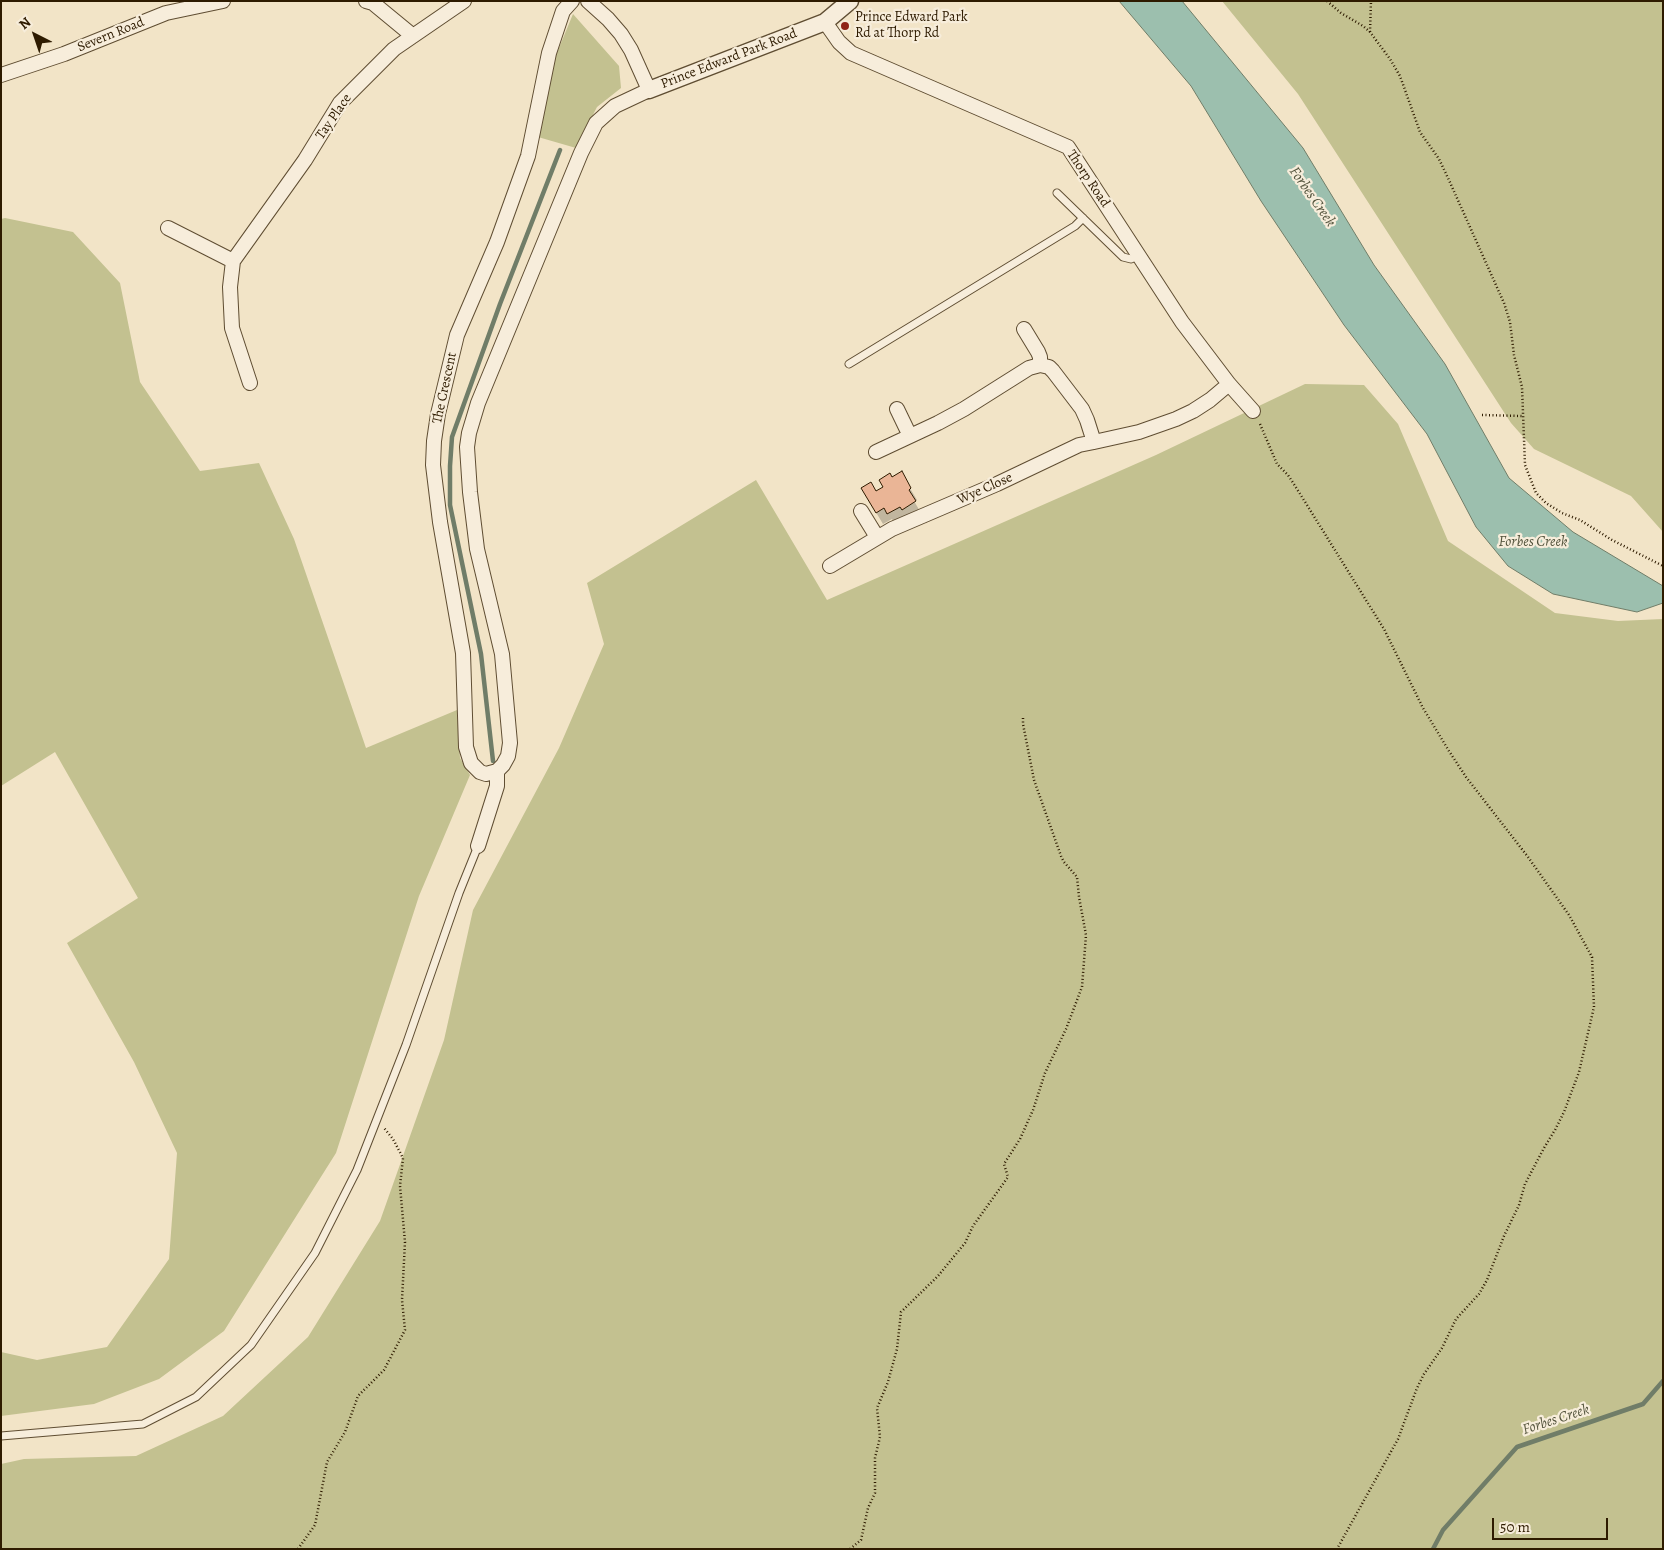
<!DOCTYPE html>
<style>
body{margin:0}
#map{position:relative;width:1664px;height:1550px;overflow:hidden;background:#f2e4c7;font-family:Alegreya,serif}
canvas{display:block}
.frame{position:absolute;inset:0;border:2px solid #2e1b00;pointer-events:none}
.north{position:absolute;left:10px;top:10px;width:50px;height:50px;-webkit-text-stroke:4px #f7eddb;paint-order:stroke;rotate:319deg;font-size:14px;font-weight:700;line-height:20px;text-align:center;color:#2e1b00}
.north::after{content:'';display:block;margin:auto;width:18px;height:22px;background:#2e1b00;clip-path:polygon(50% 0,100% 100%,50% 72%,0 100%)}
.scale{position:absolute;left:1492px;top:1518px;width:116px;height:22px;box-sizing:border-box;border:2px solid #2e1b00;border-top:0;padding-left:6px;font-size:15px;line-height:18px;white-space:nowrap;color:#2e1b00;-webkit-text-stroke:4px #f7eddb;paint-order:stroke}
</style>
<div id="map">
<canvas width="1664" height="1550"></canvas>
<div class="frame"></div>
<div class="north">N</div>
<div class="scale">50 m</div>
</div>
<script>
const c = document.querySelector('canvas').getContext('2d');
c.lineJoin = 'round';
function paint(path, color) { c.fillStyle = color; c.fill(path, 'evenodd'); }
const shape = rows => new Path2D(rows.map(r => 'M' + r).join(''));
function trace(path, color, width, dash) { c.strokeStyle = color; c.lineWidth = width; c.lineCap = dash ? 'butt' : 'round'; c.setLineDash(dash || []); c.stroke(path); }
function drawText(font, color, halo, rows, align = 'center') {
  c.font = font + ' Alegreya,serif'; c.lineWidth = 4.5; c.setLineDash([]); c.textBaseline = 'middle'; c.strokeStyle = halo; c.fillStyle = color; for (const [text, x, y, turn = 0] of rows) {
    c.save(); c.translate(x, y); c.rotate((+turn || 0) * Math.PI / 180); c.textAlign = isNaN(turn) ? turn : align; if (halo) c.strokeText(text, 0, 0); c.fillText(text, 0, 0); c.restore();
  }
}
paint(shape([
 [1222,1,1663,1,1663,532,1631,496,1534,449,1511,423,1298,94],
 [573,14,619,66,621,88,597,107,576,148,538,137,554,60],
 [5,218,73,232,120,283,140,382,200,471,259,463,294,539,366,748,457,710,460,758,470,775,419,896,336,1153,224,1331,159,1379,94,1404,1,1416,1,1352,37,1360,107,1347,169,1259,177,1153,134,1062,67,943,138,898,55,752,1,786,1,219],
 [1305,384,1364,385,1398,424,1448,541,1555,613,1618,621,1663,619,1663,1549,1,1549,1,1464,24,1459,136,1456,223,1416,308,1337,380,1221,444,1040,473,910,559,748,604,644,587,583,756,480,827,600,1156,455]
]), '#c3c190');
const water = shape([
 [1119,1,1182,1,1303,148,1374,265,1445,364,1509,478,1573,532,1663,586,1663,603,1637,612,1553,594,1508,566,1476,527,1427,434,1344,325,1261,201,1191,86,1119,1]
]);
paint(water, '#9cbfae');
trace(water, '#707d68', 1);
paint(shape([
 [901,473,917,500,914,501,921,513,895,525,892,519,883,524,862,489,876,493]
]), '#0003');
trace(shape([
 [493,761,481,654,450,505,450,466,452,437,500,304,560,150],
 [1433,1549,1443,1530,1517,1447,1643,1404,1663,1381]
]), '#707d68', 4.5);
const building = shape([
 [902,471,911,488,909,490,916,501,902,510,900,507,887,514,884,508,876,513,861,488,871,482,876,491,883,487,879,480,890,473,892,477,902,471]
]);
paint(building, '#eab596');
trace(building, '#2e1b00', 1);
const service = shape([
 [1057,193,1123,257,1131,259,1139,255],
 [849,364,1075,226,1083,218],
 [1,1436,143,1424,196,1397,251,1345,315,1253,357,1170,406,1045,459,893,478,846]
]);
const minor = shape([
 [366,1,373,3,413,36],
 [572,1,563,11,549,53,528,156,497,242,457,335,438,414,434,441,433,465,440,522,463,653,466,747,471,763,480,772,486,774,497,771,503,765,508,756,510,743,502,654,477,549,470,492,467,447,469,433,478,403,581,153,596,123,615,106,649,90,631,50,621,34,608,19,588,1],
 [825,22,839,42,851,53,1068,147,1182,322,1229,384,1253,411],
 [1,75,64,54,166,13,223,1],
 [168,228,233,261],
 [1024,329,1038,352,1040,357,1040,365],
 [250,383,232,328,230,287,233,261,305,160,340,103,394,49,464,1],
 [897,409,910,436],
 [876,452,938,423,964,409,1029,368,1040,365,1049,367,1053,371,1082,409,1087,420,1094,442,1139,432,1176,419,1193,411,1210,400,1229,384],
 [861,511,877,537],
 [830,566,892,529,997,484,1079,445,1094,442],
 [478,846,497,786,497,771]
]);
const tertiary = shape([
 [649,90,825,22,850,1]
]);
trace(service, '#5f4d32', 9);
trace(minor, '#5f4d32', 16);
trace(tertiary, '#5f4d32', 19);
trace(shape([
 [1327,1,1341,13,1363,26,1370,32,1390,59,1400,76,1420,132,1439,159,1448,178,1504,303,1510,322,1514,355,1522,387,1525,465,1536,493,1546,503,1562,513,1580,520,1612,540,1663,566],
 [1370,32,1371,1],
 [1482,415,1522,416],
 [1260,424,1277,464,1288,475,1297,489,1384,629,1423,708,1449,751,1466,777,1528,857,1569,915,1592,957,1594,1007,1579,1072,1564,1112,1555,1130,1544,1148,1525,1184,1519,1205,1504,1236,1487,1280,1479,1294,1456,1319,1442,1348,1424,1374,1417,1388,1398,1439,1337,1549],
 [298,1549,315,1525,327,1462,345,1432,358,1396,384,1370,405,1330,402,1300,405,1242,400,1186,403,1158,393,1139,384,1128],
 [850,1549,861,1540,868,1508,875,1493,875,1458,880,1437,877,1408,888,1382,897,1349,901,1312,938,1276,965,1243,973,1226,1008,1177,1004,1164,1020,1139,1033,1110,1045,1073,1066,1029,1082,987,1086,935,1079,897,1077,877,1064,862,1061,856,1034,780,1023,724,1023,716]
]), '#2e1b00', 2.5, [1, 2.5]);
trace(service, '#f7eddb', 7);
trace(minor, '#f7eddb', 14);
trace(tertiary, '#f7eddb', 16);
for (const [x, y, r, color] of [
 [845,26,5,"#8f2418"]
]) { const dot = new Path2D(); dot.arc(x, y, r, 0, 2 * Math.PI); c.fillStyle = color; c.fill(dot); trace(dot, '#f7eddb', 2); }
drawText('14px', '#2e1b00', '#f7eddb', [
 ["Prince Edward Park",855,18],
 ["Rd at Thorp Rd",855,34]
], 'left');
drawText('14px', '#2e1b00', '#f7eddb', [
 ["Severn Road",111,35,-22],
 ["Prince Edward Park Road",729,59,-21],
 ["Tay Place",334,117,-55],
 ["Thorp Road",1088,179,56],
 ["The Crescent",445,388,-78],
 ["Wye Close",985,489,-24]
]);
drawText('italic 15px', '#54543d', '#f7eddb', [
 ["Forbes Creek",1312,197,55],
 ["Forbes Creek",1533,542],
 ["Forbes Creek",1556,1420,-18]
]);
</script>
